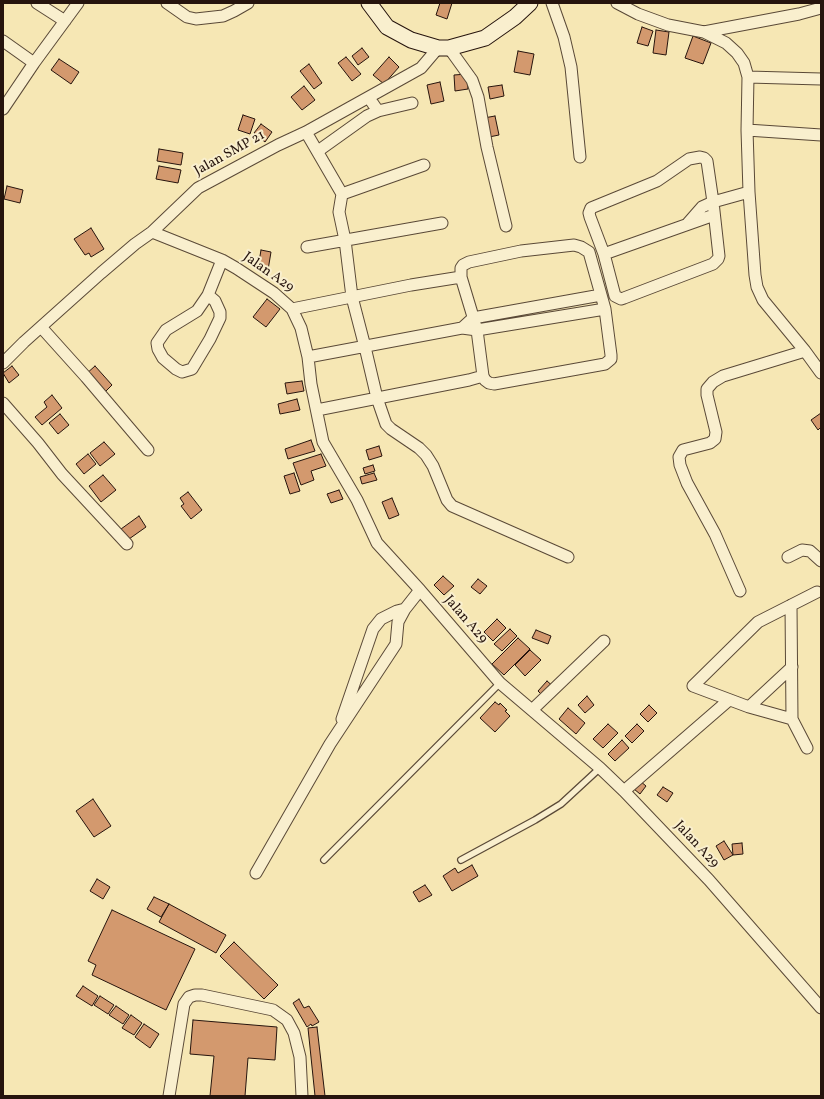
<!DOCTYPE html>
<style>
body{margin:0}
#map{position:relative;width:824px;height:1099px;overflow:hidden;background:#f6e7b4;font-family:Vollkorn,serif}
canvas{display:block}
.frame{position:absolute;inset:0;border:4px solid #26140d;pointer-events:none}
</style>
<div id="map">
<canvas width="824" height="1099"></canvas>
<div class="frame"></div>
</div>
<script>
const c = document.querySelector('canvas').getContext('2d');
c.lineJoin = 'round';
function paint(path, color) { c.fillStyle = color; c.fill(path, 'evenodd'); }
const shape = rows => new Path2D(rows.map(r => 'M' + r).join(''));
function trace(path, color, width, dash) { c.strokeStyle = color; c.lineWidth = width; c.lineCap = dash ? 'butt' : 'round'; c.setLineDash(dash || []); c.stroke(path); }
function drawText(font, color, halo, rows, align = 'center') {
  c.font = font + ' Vollkorn,serif'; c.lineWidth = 4; c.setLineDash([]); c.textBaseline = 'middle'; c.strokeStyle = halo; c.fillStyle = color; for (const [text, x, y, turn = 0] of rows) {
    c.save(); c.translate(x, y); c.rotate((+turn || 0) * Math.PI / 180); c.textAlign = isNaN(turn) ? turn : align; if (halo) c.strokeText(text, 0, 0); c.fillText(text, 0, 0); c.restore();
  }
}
const building = shape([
 [440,3,452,3,447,19,436,15,440,3],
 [642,27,653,31,648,46,637,43,642,27],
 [656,30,669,32,666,55,653,53,656,30],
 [693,36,711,43,703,64,685,58,693,36],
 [362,48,369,57,358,65,352,56,362,48],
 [518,51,534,54,530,75,514,72,518,51],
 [346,57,361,74,352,81,338,63,346,57],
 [389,57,399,67,384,84,373,75,389,57],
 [59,59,79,72,71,84,51,70,59,59],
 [309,64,322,83,314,89,300,71,309,64],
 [467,74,468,89,455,91,454,75,467,74],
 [440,82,444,101,431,104,427,85,440,82],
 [502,85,504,96,490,99,488,87,502,85],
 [304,86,315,100,302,110,291,97,304,86],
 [243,115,255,119,250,134,238,130,243,115],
 [495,116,499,135,489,137,484,118,495,116],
 [261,124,272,132,265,142,254,133,261,124],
 [159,149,183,153,181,165,157,161,159,149],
 [159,166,181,170,178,183,156,179,159,166],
 [7,186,23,190,20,203,4,199,7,186],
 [91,228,104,249,91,257,89,253,85,255,74,239,91,228],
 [261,250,271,252,268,270,258,268,261,250],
 [267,299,280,309,266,327,253,317,267,299],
 [12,366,19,375,9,383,3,373,12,366],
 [95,366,112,385,103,394,85,375,95,366],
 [302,381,304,391,287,394,285,383,302,381],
 [52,395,62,408,42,425,35,417,47,407,44,402,52,395],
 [297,399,300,410,280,414,278,404,297,399],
 [821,413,821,427,818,430,811,420,821,413],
 [60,414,69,425,58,434,49,423,60,414],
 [311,440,315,451,288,459,285,449,311,440],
 [104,442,115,454,100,466,90,453,104,442],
 [379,446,382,456,369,460,366,450,379,446],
 [88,454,96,464,84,474,76,464,88,454],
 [321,454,326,466,311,471,314,480,301,485,293,463,321,454],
 [373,465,375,471,365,474,363,468,373,465],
 [294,473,300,491,290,494,284,476,294,473],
 [374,473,377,480,362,484,360,477,374,473],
 [103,475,116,490,101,502,89,486,103,475],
 [339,490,343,499,331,503,327,494,339,490],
 [188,492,202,510,191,519,181,506,184,504,180,498,188,492],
 [392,498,399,515,389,519,382,502,392,498],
 [139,516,146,527,129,539,121,529,139,516],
 [443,576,454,586,444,595,434,585,443,576],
 [478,579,487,586,480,594,471,587,478,579],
 [497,619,506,628,493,641,484,632,497,619],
 [510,629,517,636,502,651,494,644,510,629],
 [536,630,551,636,548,644,532,638,536,630],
 [518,638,530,649,504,675,492,664,518,638],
 [530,650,541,660,525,676,515,665,530,650],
 [547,681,555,688,546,699,538,691,547,681],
 [587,696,594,705,585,713,578,705,587,696],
 [495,702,499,705,500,703,507,710,505,711,510,716,495,732,480,718,495,702],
 [649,705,657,713,648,722,640,714,649,705],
 [568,708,585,723,576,734,559,719,568,708],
 [608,724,618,733,603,748,593,739,608,724],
 [637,724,644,731,632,743,625,736,637,724],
 [622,740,629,748,615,761,608,754,622,740],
 [640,781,646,786,640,794,634,789,640,781],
 [663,787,673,793,667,802,657,795,663,787],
 [93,799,111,826,94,837,76,811,93,799],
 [724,841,733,855,724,860,716,846,724,841],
 [742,843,743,854,733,855,732,844,742,843],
 [472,865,478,876,452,891,443,876,455,868,458,873,472,865],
 [97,879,110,887,103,899,90,891,97,879],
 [425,885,432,895,419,902,413,892,425,885],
 [154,897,169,904,161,917,147,909,154,897],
 [169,904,226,935,216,953,159,922,169,904],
 [112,910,195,949,166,1010,92,975,96,965,88,961,112,910],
 [234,942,278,985,264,999,220,956,234,942],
 [83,986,98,996,92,1006,76,996,83,986],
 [100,996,114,1005,108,1014,94,1005,100,996],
 [299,999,304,1008,309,1006,319,1022,312,1026,311,1024,307,1027,293,1003,299,999],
 [116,1006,129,1015,123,1024,109,1015,116,1006],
 [131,1015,142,1023,134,1035,122,1028,131,1015],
 [193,1020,277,1027,275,1060,248,1058,245,1096,210,1096,214,1056,190,1054,193,1020],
 [144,1024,159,1034,150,1048,135,1037,144,1024],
 [317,1027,325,1096,315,1096,308,1028,317,1027]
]);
paint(building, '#d3996e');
trace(building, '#26140d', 1);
const lane = shape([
 [324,860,500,683],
 [461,860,535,820,561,804,600,768]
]);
const street = shape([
 [37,3,65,21],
 [167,3,187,17,196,19,223,16,234,11,248,3],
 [552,3,564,37,571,67,580,157],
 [617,3,638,14,668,25,704,32,726,43,737,53,744,63,748,77,747,130,749,192,755,275,757,287,763,300,805,351,821,373],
 [704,32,799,14,821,8],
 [3,41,34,63],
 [449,48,472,80,478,97,487,147,506,226],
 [748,77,821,79],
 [3,109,34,63,78,3],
 [378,111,412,103],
 [747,130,821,135],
 [306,132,342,194,339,212,345,240,352,297,365,347,377,398,386,424,391,429,419,448,426,455,433,466,447,500,452,506,568,557],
 [318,151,367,116,378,111,369,98],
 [342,194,424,165],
 [714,215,604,254,615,296,621,299,624,298,713,264,718,259,719,256,713,202,749,192],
 [152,232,222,260,236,268,274,293,292,309,301,328,308,357,311,384,323,442,357,500,377,543,420,590,500,683,600,768,624,791,709,880,821,1008],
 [307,247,442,223],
 [604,254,590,217,589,213,591,208,657,181,689,159,700,157,704,158,707,161,713,202,702,207,688,223],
 [461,277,477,330,483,376],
 [208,295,215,301,220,312,220,318,210,339,192,369,182,372,176,369,163,358,158,349,157,343,166,330,197,311,208,295,222,260],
 [292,309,411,285,461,277,461,268,463,265,469,262,521,251,574,245,581,247,589,252,605,309,611,355,611,359,605,364,494,384,489,383,485,380,483,376,469,380,317,410],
 [41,327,86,377,148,450],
 [462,328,473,318,601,295],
 [308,357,462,328,477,330,605,309],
 [3,363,24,342,101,273,135,244,152,232,198,188,278,145,306,132,421,68,438,48],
 [3,403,38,443,62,474,127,544],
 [788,557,802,550,810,551,821,561],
 [740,591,715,534,687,483,680,465,679,457,683,450,710,443,715,439,716,432,707,395,707,389,713,382,723,376,805,351],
 [791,605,792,719],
 [749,707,792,667],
 [532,710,604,641],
 [342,719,373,629,381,619,397,611,405,609],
 [807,748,792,719,749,707,693,686,758,622,817,592],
 [624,791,729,700],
 [256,873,330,744,396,644,398,622,405,609,420,590],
 [169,1096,184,1004,189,997,195,995,202,995,273,1010,287,1020,294,1033,300,1057,302,1096]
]);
const secondary = shape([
 [369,3,387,27,411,40,438,48,449,48,485,38,515,17,530,3]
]);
trace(lane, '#5a4937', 8);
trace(street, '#5a4937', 13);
trace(secondary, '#26140d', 17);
trace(lane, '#f9efce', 5.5);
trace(street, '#f9efce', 11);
trace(secondary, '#f9efce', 15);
drawText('14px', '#26140d', '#f9efce', [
 ["Jalan SMP 21",230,154,-29],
 ["Jalan A29",268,273,35],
 ["Jalan A29",465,620,49],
 ["Jalan A29",696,845,47]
]);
</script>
